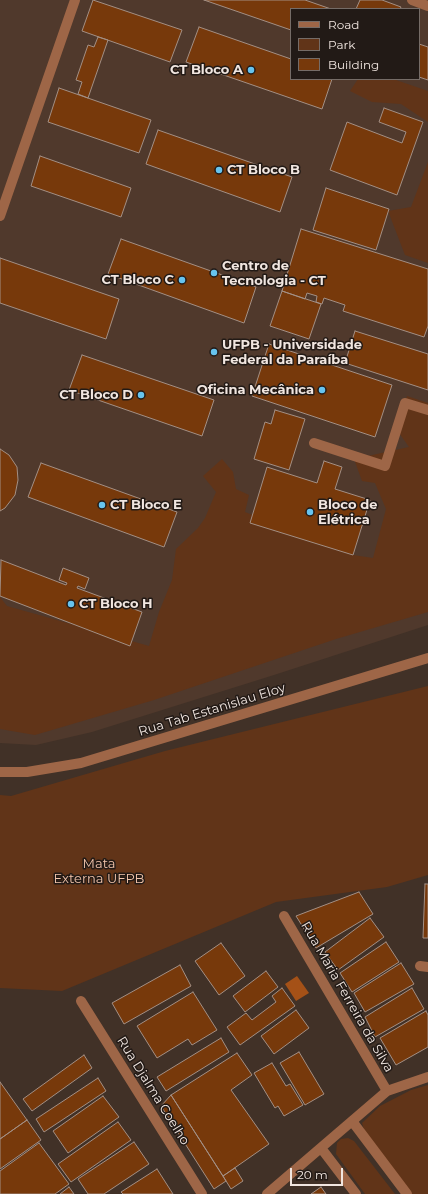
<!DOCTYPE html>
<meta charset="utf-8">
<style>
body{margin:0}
#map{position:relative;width:428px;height:1194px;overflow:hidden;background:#413127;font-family:Montserrat,sans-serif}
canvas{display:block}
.legend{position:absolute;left:290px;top:8px;width:130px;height:72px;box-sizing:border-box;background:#221a16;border:1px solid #756c67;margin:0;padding:5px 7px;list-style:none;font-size:12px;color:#f1e6e0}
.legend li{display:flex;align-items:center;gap:8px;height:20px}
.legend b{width:20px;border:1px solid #756c67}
.scale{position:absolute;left:290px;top:1168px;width:53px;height:18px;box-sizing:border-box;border:2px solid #f1e6e0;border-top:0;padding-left:5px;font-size:12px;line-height:14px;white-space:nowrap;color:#f1e6e0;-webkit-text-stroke:3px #221a16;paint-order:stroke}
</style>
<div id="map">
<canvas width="428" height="1194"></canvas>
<ul class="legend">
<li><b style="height:5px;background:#9e6647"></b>Road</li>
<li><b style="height:11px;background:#613418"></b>Park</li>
<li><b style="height:11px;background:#77390b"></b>Building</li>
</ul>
<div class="scale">20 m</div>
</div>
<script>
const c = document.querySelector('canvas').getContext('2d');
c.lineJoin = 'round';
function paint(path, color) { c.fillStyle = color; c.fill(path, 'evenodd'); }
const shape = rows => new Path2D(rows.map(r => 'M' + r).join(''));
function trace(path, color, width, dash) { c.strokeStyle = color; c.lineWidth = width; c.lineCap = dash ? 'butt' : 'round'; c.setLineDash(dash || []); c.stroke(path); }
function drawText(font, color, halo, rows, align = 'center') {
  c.font = font + ' Montserrat,sans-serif'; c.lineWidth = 3; c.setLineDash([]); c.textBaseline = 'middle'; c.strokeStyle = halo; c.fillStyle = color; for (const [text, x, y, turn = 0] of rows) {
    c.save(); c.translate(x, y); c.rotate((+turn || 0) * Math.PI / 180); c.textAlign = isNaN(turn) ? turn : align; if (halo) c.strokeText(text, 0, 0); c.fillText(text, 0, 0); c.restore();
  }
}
paint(shape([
 [0,0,428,0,428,625,274,675,92,732,36,745,0,743],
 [291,9,419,9,419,79,291,79]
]), '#50392c');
paint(shape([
 [358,79,393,79,428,91,428,122,401,104,372,102,350,91],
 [428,162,428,263,405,255,388,211,411,207],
 [407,396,428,403,428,612,336,639,154,700,35,735,0,729,0,597,7,606,149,646,159,612,172,580,176,549,198,528,205,518,216,492,203,476,222,459,233,472,236,489,249,495,245,512,353,555,373,558,386,509,375,483,362,481,354,459,409,447,397,430],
 [428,686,428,875,387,887,276,902,62,991,0,988,0,795,11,796,165,751],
 [428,1085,428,1194,412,1194,365,1133,362,1123,380,1106,411,1090],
 [348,1138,354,1141,395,1194,365,1194,336,1154,337,1143,341,1139]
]), '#613418');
paint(shape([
 [297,976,309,993,296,1001,285,984]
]), '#a55117');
const building = shape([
 [93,0,182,30,170,62,82,31,93,0],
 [204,0,305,0,331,9,291,9,291,30,204,0],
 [360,0,382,0,401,7,400,9,356,9,360,0],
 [199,27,291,59,291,79,332,79,322,109,186,62,199,27],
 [98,37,108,40,88,98,78,94,82,82,76,80,88,45,94,47,98,37],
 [419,44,428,47,428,80,419,77,419,44],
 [59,88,151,120,139,153,48,122,59,88],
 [384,108,423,122,397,195,330,170,347,122,402,143,406,132,379,122,384,108],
 [158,130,292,177,280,212,146,164,158,130],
 [40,156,131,188,121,217,31,186,40,156],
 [326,188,389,209,376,250,313,230,326,188],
 [301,229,428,269,428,326,424,337,343,311,345,305,324,298,322,304,316,302,317,296,307,293,305,299,282,291,301,229],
 [121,239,256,287,244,323,108,274,121,239],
 [0,258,119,299,106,339,0,303,0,258],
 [282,291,321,304,309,339,270,326,282,291],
 [355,331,428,354,428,390,345,363,355,331],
 [269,344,392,385,375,437,252,396,269,344],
 [82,355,214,400,202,436,69,390,82,355],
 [275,410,305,419,289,470,254,459,265,422,271,424,275,410],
 [0,449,9,455,17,467,18,480,15,495,5,508,0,511,0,449],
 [324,461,342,467,335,489,370,500,353,555,250,523,267,467,317,483,324,461],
 [41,463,177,512,164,547,28,497,41,463],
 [1,560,66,585,67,583,59,580,63,568,89,578,85,589,78,586,77,588,142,612,130,646,0,596,1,560],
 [425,884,428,884,428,938,423,938,425,884],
 [359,892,373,914,316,948,296,916,359,892],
 [370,918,384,937,338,970,325,952,370,918],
 [386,942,399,962,352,992,340,973,386,942],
 [221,943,245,976,219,995,195,961,221,943],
 [401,963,414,984,365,1012,354,993,401,963],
 [180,965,191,986,124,1024,112,1003,180,965],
 [266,971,278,987,245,1012,233,996,266,971],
 [282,988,295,1006,240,1045,227,1027,246,1013,252,1020,276,1002,272,996,282,988],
 [412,988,424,1009,375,1037,365,1017,412,988],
 [193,992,217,1030,192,1045,188,1039,157,1058,137,1026,193,992],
 [296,1010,309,1028,274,1054,261,1036,296,1010],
 [426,1011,428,1015,428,1047,396,1065,380,1038,426,1011],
 [221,1038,229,1052,166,1091,157,1077,221,1038],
 [299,1052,324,1094,305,1105,280,1063,299,1052],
 [237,1053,252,1075,231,1090,269,1144,223,1176,171,1095,237,1053],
 [84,1055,92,1068,32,1111,23,1099,84,1055],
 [272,1063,286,1086,290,1084,303,1105,284,1116,278,1106,275,1108,254,1073,272,1063],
 [98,1078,106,1091,44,1132,36,1119,98,1078],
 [0,1082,27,1120,0,1139,0,1082],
 [171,1095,226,1181,214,1189,161,1106,171,1095],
 [103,1096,119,1117,68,1153,53,1131,103,1096],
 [27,1120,41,1140,0,1169,0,1139,27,1120],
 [118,1122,131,1140,71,1182,58,1164,118,1122],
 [134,1142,149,1164,104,1194,88,1194,78,1179,134,1142],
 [39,1143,69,1184,55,1194,0,1194,0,1171,39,1143],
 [235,1168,243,1181,231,1189,223,1176,235,1168],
 [157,1169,173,1194,123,1194,121,1192,157,1169],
 [69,1187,74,1194,60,1194,69,1187],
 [321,1187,326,1194,311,1194,321,1187]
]);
paint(building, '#77390b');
trace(building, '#a38f84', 1);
trace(shape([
 [412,0,428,6],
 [0,216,75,0],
 [314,443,385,466,405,403,428,410],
 [0,772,27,772,81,763,428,658],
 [284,916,387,1091],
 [420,966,428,967],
 [81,1001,202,1194],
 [352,1121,407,1194],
 [321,1148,356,1194],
 [267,1194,387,1091,428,1077]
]), '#9e6647', 10);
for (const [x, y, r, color] of [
 [251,70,4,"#67c4ef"],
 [219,170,4,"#67c4ef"],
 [214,273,4,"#67c4ef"],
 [182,280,4,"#67c4ef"],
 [214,352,4,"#67c4ef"],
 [322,390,4,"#67c4ef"],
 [141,395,4,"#67c4ef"],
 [102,505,4,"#67c4ef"],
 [310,512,4,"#67c4ef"],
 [71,604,4,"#67c4ef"]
]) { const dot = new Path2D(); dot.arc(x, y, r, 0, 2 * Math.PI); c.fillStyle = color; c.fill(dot); trace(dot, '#221a16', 1.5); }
drawText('bold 13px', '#f1e6e0', '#221a16', [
 ["CT Bloco A",243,70,"right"],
 ["CT Bloco B",227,170],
 ["Centro de",222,266],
 ["Tecnologia - CT",222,281],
 ["CT Bloco C",174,280,"right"],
 ["UFPB - Universidade",222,345],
 ["Federal da Paraíba",222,360],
 ["Oficina Mecânica",314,390,"right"],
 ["CT Bloco D",133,395,"right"],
 ["CT Bloco E",110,505],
 ["Bloco de",318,505],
 ["Elétrica",318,520],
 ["CT Bloco H",79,604]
], 'left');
drawText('13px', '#f1e6e0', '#221a16', [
 ["Rua Tab Estanislau Eloy",212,710,-17],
 ["Rua Maria Ferreira da Silva",347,997,60],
 ["Rua Djalma Coelho",153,1091,58]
]);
drawText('13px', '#f4c6ac', '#221a16', [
 ["Mata",99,864],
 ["Externa UFPB",99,879]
]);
</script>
